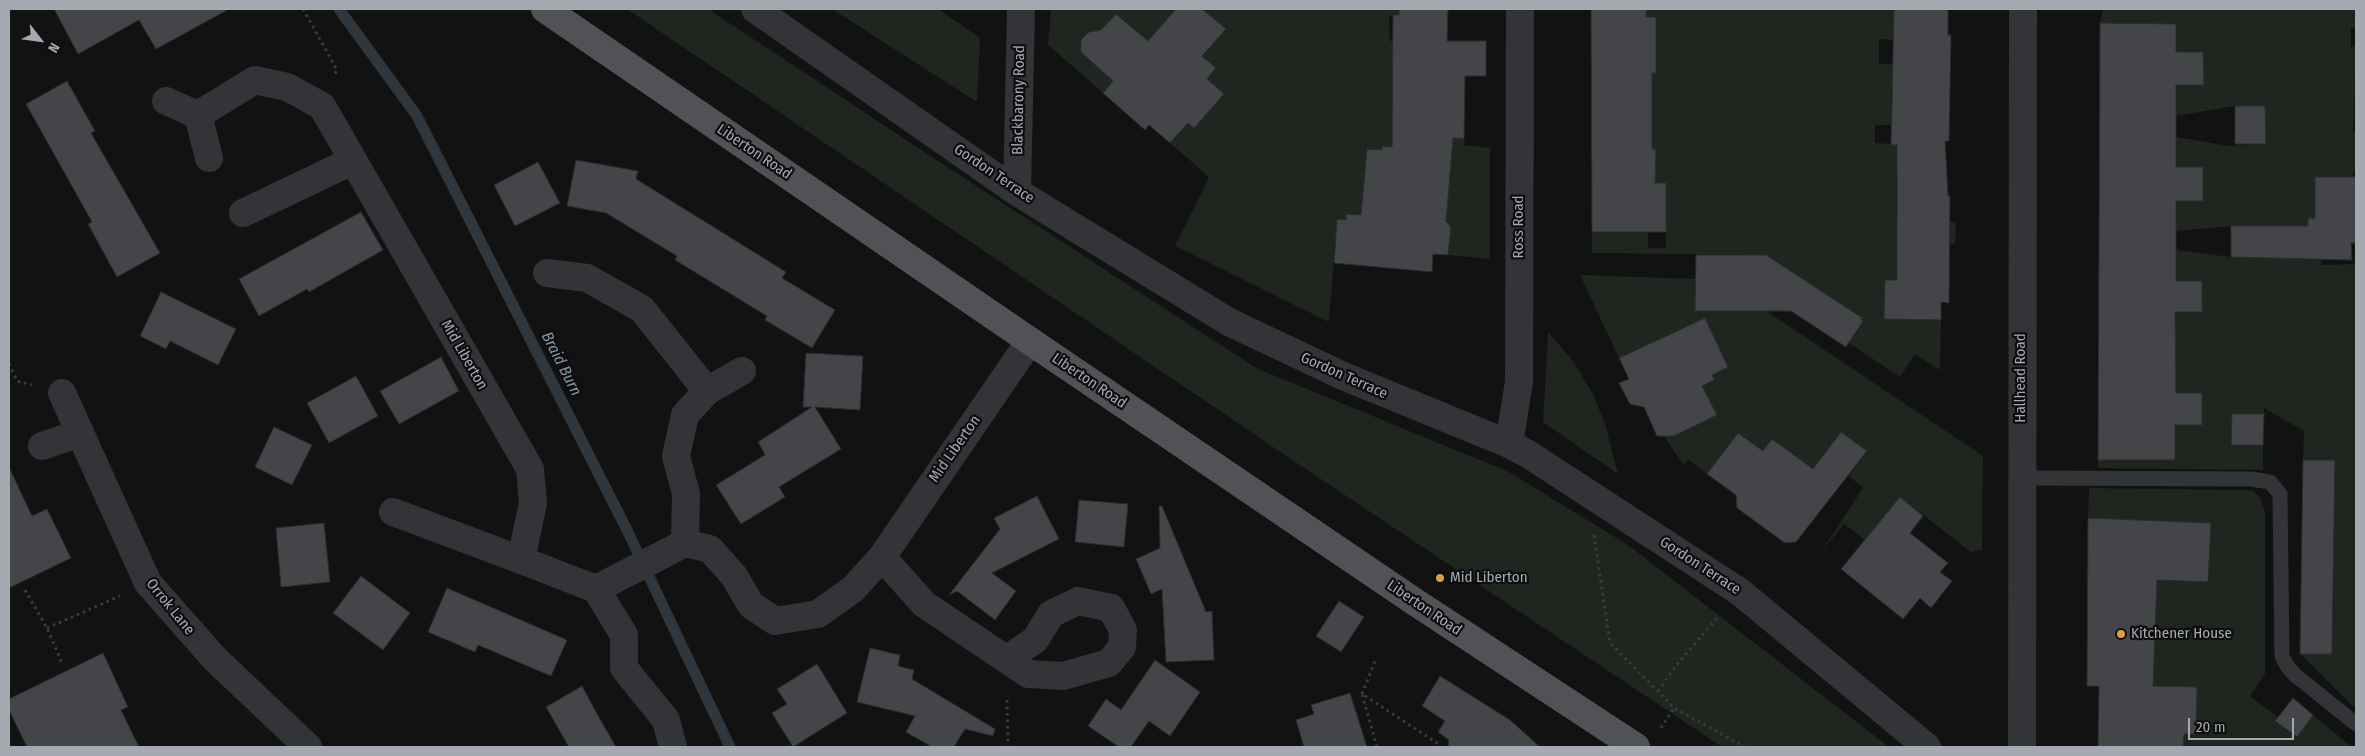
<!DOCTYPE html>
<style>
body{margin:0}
#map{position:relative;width:2365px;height:756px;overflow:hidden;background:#121213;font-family:"Fira Sans Condensed",sans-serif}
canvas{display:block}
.frame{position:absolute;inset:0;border:10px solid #a5aab2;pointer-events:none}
.north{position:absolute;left:15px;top:15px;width:50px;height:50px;-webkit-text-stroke:4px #0d0d0e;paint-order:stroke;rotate:120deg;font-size:14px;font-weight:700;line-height:20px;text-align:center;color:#a5aab2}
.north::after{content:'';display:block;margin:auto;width:18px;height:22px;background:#a5aab2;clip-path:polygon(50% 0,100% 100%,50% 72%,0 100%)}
.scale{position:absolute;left:2188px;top:718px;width:106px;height:22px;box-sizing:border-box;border:2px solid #a5aab2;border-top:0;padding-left:6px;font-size:15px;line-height:18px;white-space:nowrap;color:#a5aab2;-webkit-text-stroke:4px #0d0d0e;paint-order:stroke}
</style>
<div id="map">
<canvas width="2365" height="756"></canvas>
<div class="frame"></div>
<div class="north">N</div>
<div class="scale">20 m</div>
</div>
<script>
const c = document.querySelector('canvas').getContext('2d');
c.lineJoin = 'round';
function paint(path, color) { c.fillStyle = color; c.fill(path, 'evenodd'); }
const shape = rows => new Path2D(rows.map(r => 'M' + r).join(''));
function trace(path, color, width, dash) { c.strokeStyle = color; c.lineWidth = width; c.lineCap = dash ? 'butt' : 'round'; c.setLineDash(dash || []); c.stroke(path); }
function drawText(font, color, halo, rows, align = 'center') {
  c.font = font + ' "Fira Sans Condensed",sans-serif'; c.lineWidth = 4.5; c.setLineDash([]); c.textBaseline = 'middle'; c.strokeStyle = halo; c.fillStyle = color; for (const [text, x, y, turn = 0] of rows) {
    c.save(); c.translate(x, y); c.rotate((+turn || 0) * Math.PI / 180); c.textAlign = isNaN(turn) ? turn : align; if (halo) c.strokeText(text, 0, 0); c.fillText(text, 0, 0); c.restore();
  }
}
paint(shape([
 [627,9,708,9,938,161,1256,368,1509,472,1628,545,1889,747,1722,747,1273,447],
 [832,9,938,9,980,38,977,102],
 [1051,9,1176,9,1138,53,1127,23,1116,14,1101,30,1089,32,1082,40,1081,52,1093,63,1105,62,1119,74,1103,93,1048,45],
 [1202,9,1399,9,1399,15,1389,16,1390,41,1441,41,1445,51,1393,52,1392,135,1464,139,1464,145,1490,148,1490,259,1448,255,1451,228,1407,148,1383,146,1382,150,1367,149,1364,216,1346,214,1346,220,1337,219,1329,322,1175,246,1209,177,1170,143,1188,123,1194,128,1207,79,1216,68,1202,56,1226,29],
 [1646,9,1894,9,1893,40,1879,39,1879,64,1950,66,1940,91,1891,90,1891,125,1875,125,1875,143,1909,145,1942,172,1896,171,1896,221,1956,222,1955,244,1933,243,1897,280,1885,280,1884,314,1897,314,1898,319,1941,320,1940,370,1915,354,1900,377,1849,343,1864,319,1766,255,1592,253,1592,232,1648,232,1648,248,1666,248,1666,184,1649,183,1593,168,1655,168,1656,149,1644,149,1645,73,1656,73,1656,56,1593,37,1656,38,1657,17,1646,17],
 [2103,9,2356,9,2356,28,2351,28,2351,47,2356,47,2353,132,2356,133,2356,170,2353,170,2353,177,2315,177,2315,218,2308,218,2307,259,2321,260,2321,265,2356,264,2356,709,2300,654,2332,654,2333,636,2335,461,2303,460,2304,431,2264,408,2264,414,2232,414,2231,445,2263,445,2263,470,2098,468,2098,460,2175,460,2175,425,2202,425,2202,393,2175,393,2174,363,2098,363,2098,342,2175,342,2175,312,2202,312,2202,281,2176,281,2176,250,2231,257,2264,258,2264,226,2231,226,2176,231,2176,201,2203,184,2203,167,2176,167,2176,137,2230,146,2266,144,2265,106,2235,106,2175,116,2176,85,2203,85,2203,52,2176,52,2176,24,2100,23],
 [1580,275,1696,279,1702,294,1702,311,1766,311,1983,456,1982,550,1971,552,1900,497,1865,540,1844,524,1821,552,1863,488,1849,476,1867,451,1813,469,1763,451,1738,433,1707,474,1688,459,1684,466,1664,436,1711,404,1702,386,1714,380,1712,375,1684,347,1676,331,1619,358],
 [1548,332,1573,361,1593,394,1605,424,1618,474,1543,422],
 [2089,488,2244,490,2253,491,2260,497,2265,512,2265,674,2250,696,2278,717,2275,721,2296,737,2313,715,2352,747,2183,747,2183,734,2196,734,2197,688,2153,686,2157,580,2208,582,2211,523,2088,519]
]), '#1f251f');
trace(shape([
 [339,9,417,116,627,530,730,747]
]), '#2f373c', 11);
const building = shape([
 [54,9,229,9,156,49,139,20,78,54,54,9],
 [1176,9,1202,9,1226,29,1202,56,1216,68,1207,79,1224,94,1194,128,1188,123,1170,143,1149,125,1145,130,1103,93,1113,81,1081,52,1081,40,1089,32,1101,30,1116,14,1148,41,1176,9],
 [1399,9,1448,9,1447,41,1486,41,1486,76,1465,76,1464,139,1453,138,1446,221,1451,227,1448,255,1433,254,1432,272,1334,263,1337,219,1346,220,1346,214,1361,215,1367,149,1382,150,1382,146,1392,147,1393,15,1399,15,1399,9],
 [1591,9,1646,9,1646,17,1656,17,1656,73,1652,73,1652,149,1656,149,1655,183,1666,183,1666,232,1592,232,1591,9],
 [1894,9,1948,9,1948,35,1951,35,1949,141,1945,141,1948,196,1950,196,1949,303,1941,302,1941,320,1884,319,1885,280,1897,280,1897,145,1891,145,1894,9],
 [2100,23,2176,24,2176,52,2203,52,2204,85,2176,85,2176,167,2203,167,2203,201,2176,201,2176,281,2202,281,2202,312,2175,312,2176,393,2202,393,2202,425,2175,425,2175,460,2098,460,2100,23],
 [67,81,95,131,91,133,160,253,117,277,88,224,92,222,26,104,67,81],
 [2235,106,2265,106,2266,144,2235,144,2235,106],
 [576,160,638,171,636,179,786,272,782,278,835,310,812,348,765,320,767,316,675,260,677,256,606,213,567,206,576,160],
 [538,162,560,203,515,226,494,185,538,162],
 [2315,177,2356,177,2356,243,2351,243,2352,260,2231,257,2231,226,2308,226,2308,218,2315,218,2315,177],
 [361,212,383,250,309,292,307,289,259,316,239,279,361,212],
 [1696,255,1766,255,1864,319,1860,319,1863,321,1846,347,1791,311,1695,311,1696,255],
 [161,292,236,329,218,365,170,341,166,349,140,336,161,292],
 [1705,318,1728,367,1712,375,1714,380,1702,386,1717,415,1674,436,1657,436,1644,407,1630,404,1619,383,1629,379,1619,358,1705,318],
 [806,353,863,356,860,410,815,407,841,449,779,487,785,497,741,524,716,485,765,455,758,442,812,407,803,407,806,353],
 [441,357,459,391,399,424,380,391,441,357],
 [356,376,378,416,329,443,307,403,356,376],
 [2232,414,2264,414,2263,445,2231,445,2232,414],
 [274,427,312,445,292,485,255,467,274,427],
 [1841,432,1867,451,1796,542,1785,543,1737,508,1736,495,1707,474,1738,433,1763,451,1772,439,1813,469,1841,432],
 [2303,460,2335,460,2332,654,2300,654,2303,460],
 [9,467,32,516,47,509,71,558,9,588,9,467],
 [1037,496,1059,539,992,573,1016,591,995,620,957,591,949,595,1000,529,994,518,1037,496],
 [1900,497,1923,516,1910,533,1948,563,1940,572,1952,581,1931,608,1920,598,1903,619,1841,569,1900,497],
 [1079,500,1128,504,1124,547,1075,542,1079,500],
 [1159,506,1162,506,1206,612,1212,611,1214,660,1166,662,1162,589,1151,594,1136,559,1160,548,1159,506],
 [2088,518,2211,523,2208,582,2157,580,2153,686,2197,687,2196,734,2184,734,2183,747,2098,747,2099,686,2087,686,2088,518],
 [324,523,330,582,281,587,276,528,324,523],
 [361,576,410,613,383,650,333,613,361,576],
 [447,588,567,640,551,676,478,645,475,652,428,632,447,588],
 [1339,601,1364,617,1341,652,1316,636,1339,601],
 [870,648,900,655,898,666,914,670,912,679,995,729,993,736,965,729,954,747,932,747,906,732,915,716,857,702,870,648],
 [103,653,128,707,121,710,139,747,27,747,9,710,9,699,103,653],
 [1155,660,1200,692,1170,736,1149,721,1131,747,1119,747,1088,726,1106,699,1121,710,1155,660],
 [817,664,847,713,793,747,772,713,787,704,777,689,817,664],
 [1440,676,1510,720,1540,747,1448,747,1449,740,1438,732,1445,721,1422,706,1440,676],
 [582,686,596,712,616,747,569,747,546,707,582,686],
 [1350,693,1367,747,1304,747,1296,720,1314,714,1311,705,1350,693],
 [2293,698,2313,715,2297,737,2275,721,2293,698]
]);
paint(building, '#444548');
trace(building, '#2c2c2f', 1);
trace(shape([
 [303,9,337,70,334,76],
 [9,364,17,381,32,385],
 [1594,535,1610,643,1674,708,1745,747],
 [25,590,47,628,62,663],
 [47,628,120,596],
 [1658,691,1679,662,1718,617],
 [1362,694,1375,661],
 [1007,700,1008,747],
 [1661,728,1674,708],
 [1377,747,1362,694,1440,745,1440,747]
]), '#3a3b3f', 3, [2.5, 4]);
trace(shape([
 [2021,478,2251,479,2270,482,2280,494,2282,656,2287,666,2295,675,2356,724]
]), '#333438', 15);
trace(shape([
 [755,9,1017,192,1229,322,1343,376,1509,444,1528,454,1740,592,1927,747],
 [166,101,198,115,209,158],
 [198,115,255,80,287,87,322,106,530,469,533,503,521,560,596,589,624,635,624,668,666,720,673,747],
 [1017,192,1021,9],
 [243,213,352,161],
 [547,273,587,278,642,309,707,391,685,415,676,456,686,494,685,543],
 [707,391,742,371],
 [62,393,148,583,215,659,308,747],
 [1509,444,1519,382,1520,9],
 [42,446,80,433],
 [393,512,521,560],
 [882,557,924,604,1028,674,1063,676,1109,663,1122,647,1123,630,1111,608,1078,601,1051,614,1035,640,1007,659],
 [596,589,685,543,710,549,734,576,751,605,775,621,818,614,853,589,882,557,1030,341],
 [2022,747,2023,9]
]), '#333438', 28);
trace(shape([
 [545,9,1030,341,1415,602,1636,747]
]), '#505256', 28);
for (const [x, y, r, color] of [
 [1440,578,5,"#daa043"],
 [2121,634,5,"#daa043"]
]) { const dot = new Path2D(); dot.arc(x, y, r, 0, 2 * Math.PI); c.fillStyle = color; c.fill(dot); trace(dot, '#0d0d0e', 2); }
drawText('15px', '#a5aab2', '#0d0d0e', [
 ["Blackbarony Road",1019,100,-89],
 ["Liberton Road",754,152,34],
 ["Gordon Terrace",994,174,34],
 ["Ross Road",1519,227,-90],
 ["Mid Liberton",464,355,60],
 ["Gordon Terrace",1344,376,24],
 ["Hallhead Road",2021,378,-90],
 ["Liberton Road",1089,381,34],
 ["Mid Liberton",955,449,-55],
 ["Gordon Terrace",1700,566,33],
 ["Orrok Lane",170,607,51],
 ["Liberton Road",1424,608,34]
]);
drawText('15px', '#a5aab2', '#0d0d0e', [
 ["Mid Liberton",1450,578],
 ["Kitchener House",2131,634]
], 'left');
drawText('italic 16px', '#8098a9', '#0d0d0e', [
 ["Braid Burn",561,364,63]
]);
</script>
